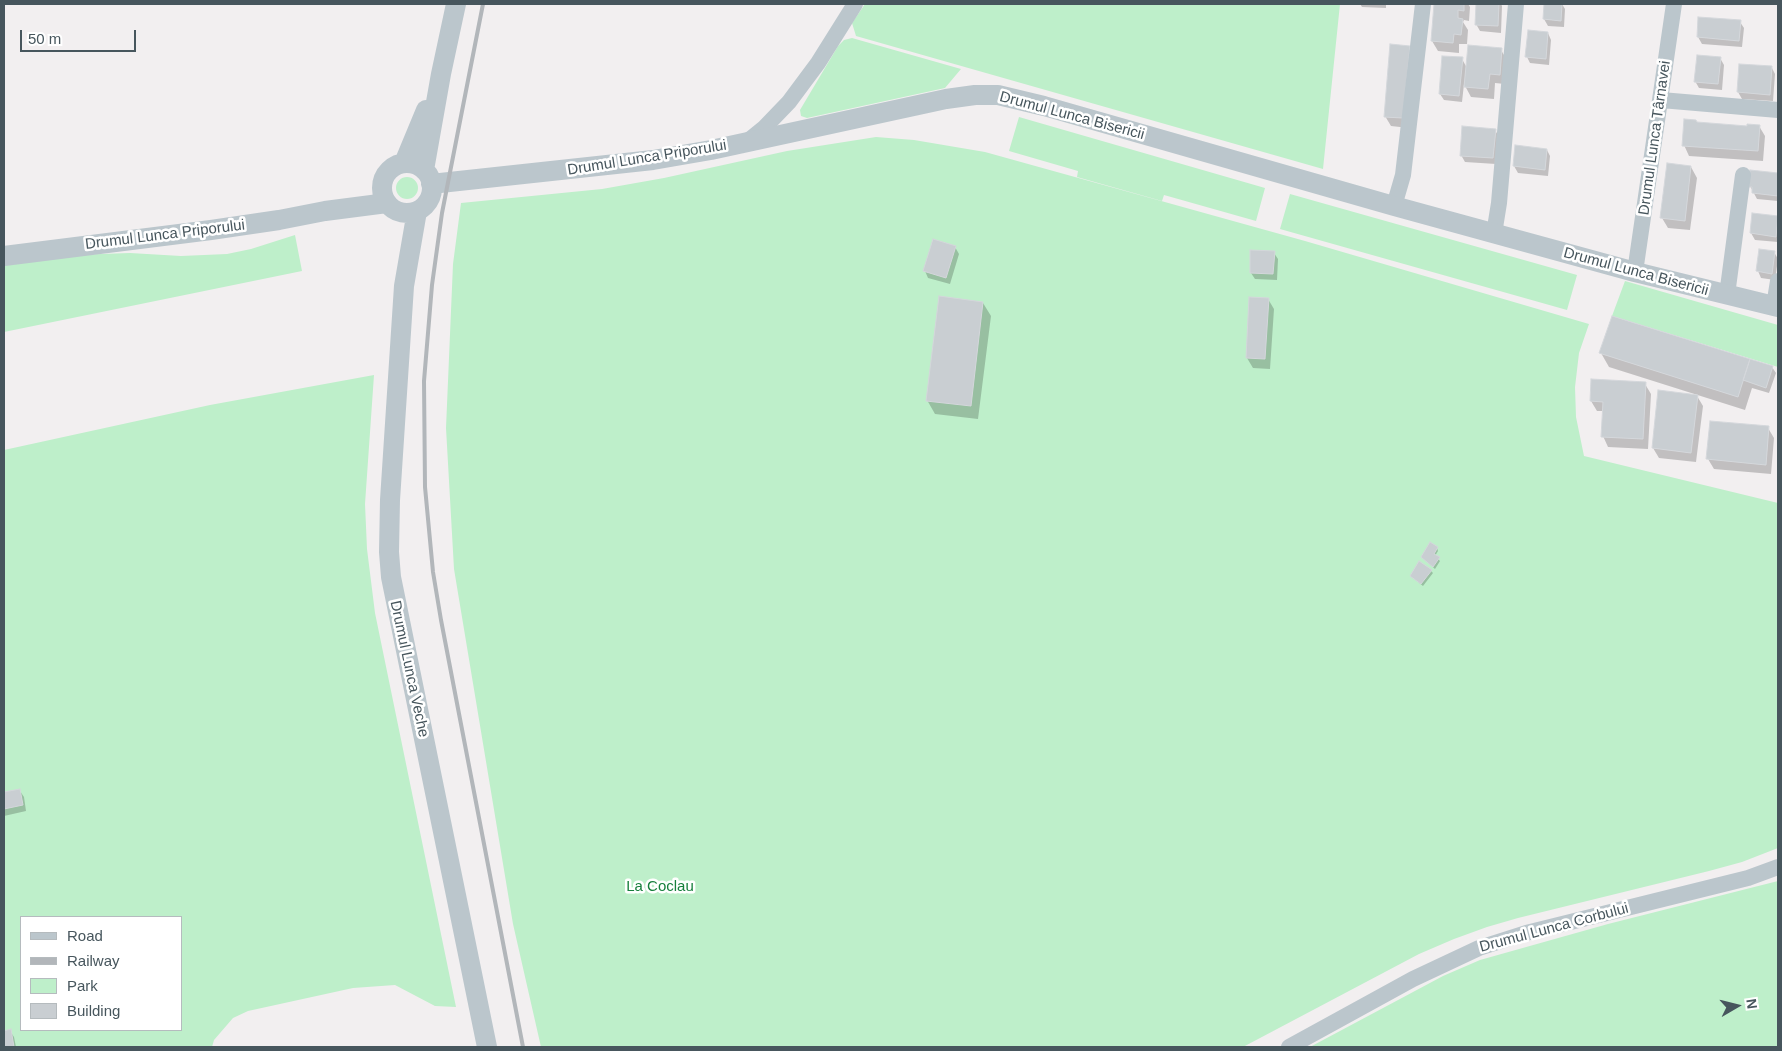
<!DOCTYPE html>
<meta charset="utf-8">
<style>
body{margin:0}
#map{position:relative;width:1782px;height:1051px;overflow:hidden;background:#f2eff0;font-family:Arial,sans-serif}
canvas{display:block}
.frame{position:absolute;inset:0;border:5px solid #47565d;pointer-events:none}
.legend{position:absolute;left:20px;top:916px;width:162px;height:115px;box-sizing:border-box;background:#fff;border:1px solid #b5bbbe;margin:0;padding:6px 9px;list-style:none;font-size:15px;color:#47565d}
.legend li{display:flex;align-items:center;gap:10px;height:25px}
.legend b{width:25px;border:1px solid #b5bbbe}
.north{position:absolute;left:1712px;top:981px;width:50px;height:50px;-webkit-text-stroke:4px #fff;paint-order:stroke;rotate:82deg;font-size:14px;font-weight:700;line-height:20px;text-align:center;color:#47565d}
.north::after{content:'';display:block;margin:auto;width:18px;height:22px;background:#47565d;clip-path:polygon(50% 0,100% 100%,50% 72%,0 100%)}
.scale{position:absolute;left:20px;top:30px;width:116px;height:22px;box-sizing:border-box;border:2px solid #47565d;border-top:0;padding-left:6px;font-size:15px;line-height:18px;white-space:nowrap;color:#47565d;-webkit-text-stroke:4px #fff;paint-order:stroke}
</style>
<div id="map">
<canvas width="1782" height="1051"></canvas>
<div class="frame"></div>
<ul class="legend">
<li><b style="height:6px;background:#bbc6cc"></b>Road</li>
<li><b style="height:6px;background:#b2b6ba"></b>Railway</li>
<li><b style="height:14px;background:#beefca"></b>Park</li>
<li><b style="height:14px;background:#c9ced2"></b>Building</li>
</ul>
<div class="north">N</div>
<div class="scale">50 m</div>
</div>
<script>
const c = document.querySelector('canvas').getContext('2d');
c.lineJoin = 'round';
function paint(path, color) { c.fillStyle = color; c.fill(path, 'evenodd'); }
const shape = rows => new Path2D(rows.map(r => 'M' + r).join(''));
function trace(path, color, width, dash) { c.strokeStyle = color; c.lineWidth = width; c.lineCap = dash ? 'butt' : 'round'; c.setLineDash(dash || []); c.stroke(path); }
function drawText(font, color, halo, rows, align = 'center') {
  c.font = font + ' Arial,sans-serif'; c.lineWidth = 5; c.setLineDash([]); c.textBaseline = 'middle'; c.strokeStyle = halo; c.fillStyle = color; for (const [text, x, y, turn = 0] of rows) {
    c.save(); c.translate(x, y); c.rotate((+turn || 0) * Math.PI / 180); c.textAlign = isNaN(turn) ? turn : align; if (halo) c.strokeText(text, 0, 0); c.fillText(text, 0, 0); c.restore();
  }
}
paint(shape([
 [865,4,1340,4,1323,169,856,36,852,23],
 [852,38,961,69,945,88,807,118,801,116,800,110,838,46,844,40],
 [1019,117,1265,188,1256,221,1164,195,1162,201,1077,177,1078,171,1009,151],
 [876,137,914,140,985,152,1305,241,1589,324,1579,353,1575,387,1576,417,1584,456,1778,503,1778,848,1742,862,1709,871,1518,918,1487,927,1454,939,1419,954,1243,1047,541,1047,513,924,454,569,446,428,453,264,461,203,602,189,664,178,787,151],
 '396 188a11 11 0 1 1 22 0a11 11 0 1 1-22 0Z',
 [1290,194,1577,275,1567,310,1280,229],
 [295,235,302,271,4,332,4,265,71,255,130,253,181,256,227,254,251,249],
 [1625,281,1778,325,1778,367,1612,316],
 [374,375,365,504,367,549,375,613,456,1007,435,1006,395,985,353,988,248,1011,233,1018,214,1040,212,1047,4,1047,4,450,210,405],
 [21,917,181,917,181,1030,21,1030],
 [1778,881,1778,1047,1310,1047,1443,976,1480,960,1608,924]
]), '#beefca');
paint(shape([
 [1360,4,1386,4,1386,8,1362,7],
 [1435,4,1468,4,1470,7,1469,21,1464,20,1463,22,1468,30,1467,44,1459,44,1459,53,1438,51,1432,41],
 [1477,4,1501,4,1502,6,1501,33,1480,31,1476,24],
 [1545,4,1562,4,1565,9,1564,27,1548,26,1544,19],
 [1740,22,1744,28,1742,47,1702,44,1698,37],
 [1548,33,1551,40,1549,65,1530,63,1527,57],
 [1409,47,1409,128,1391,126,1385,116],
 [1501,50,1507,60,1505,84,1495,83,1494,99,1471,97,1464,84,1462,102,1444,100,1440,94,1462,59,1467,68],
 [1720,58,1724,65,1722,90,1699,88,1695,81],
 [1740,65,1772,68,1775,74,1773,101,1742,99,1738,92],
 [1697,124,1748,128,1759,126,1765,136,1763,161,1689,156,1684,145],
 [1495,130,1499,137,1496,164,1465,162,1461,155],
 [1547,150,1550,156,1548,176,1518,173,1514,166],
 [1691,167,1697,178,1690,230,1668,228,1662,218],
 [1751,171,1778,174,1778,201,1757,199,1750,186],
 [1754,214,1778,217,1778,242,1755,240,1751,233],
 [955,247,959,254,950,284,928,278,925,271],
 [1774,252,1778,259,1775,280,1761,278,1758,271],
 [1274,253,1278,259,1277,280,1255,279,1251,273],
 [1268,299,1274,309,1270,369,1253,368,1247,358],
 [983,303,991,316,978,419,935,414,927,400],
 [1601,353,1772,367,1776,373,1769,393,1752,388,1745,410,1609,367],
 [1645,384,1651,394,1648,449,1608,447,1603,436,1604,411,1597,411,1591,401],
 [1697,396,1703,406,1696,462,1659,458,1653,448],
 [1768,428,1774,438,1771,474,1714,469,1708,459],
 [1437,548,1438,551,1435,556,1440,561,1435,569,1422,557],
 [1431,571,1433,573,1423,586,1411,576],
 [20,791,24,797,26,811,4,816,4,794],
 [10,1031,14,1037,16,1047,4,1047,4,1032]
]), '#0003');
const building = shape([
 [1434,4,1464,4,1464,11,1458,10,1458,18,1463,19,1461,35,1454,34,1453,43,1431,41,1434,4],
 [1476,4,1499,4,1498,26,1475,25,1476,4],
 [1544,4,1562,4,1561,21,1543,19,1544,4],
 [1698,17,1741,20,1739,41,1697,37,1698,17],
 [1528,30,1548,32,1546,59,1525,57,1528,30],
 [1390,44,1410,46,1403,118,1384,117,1390,44],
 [1468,45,1502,48,1500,75,1490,74,1488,89,1464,87,1468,45],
 [1697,55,1721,57,1718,84,1694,82,1697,55],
 [1442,56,1463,57,1459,96,1439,94,1442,56],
 [1739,64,1772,66,1770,95,1737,92,1739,64],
 [1684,119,1696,120,1697,122,1747,126,1747,124,1760,125,1758,151,1682,146,1684,119],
 [1462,126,1496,129,1493,158,1460,156,1462,126],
 [1515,145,1547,149,1545,170,1513,166,1515,145],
 [1667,163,1691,166,1685,221,1660,218,1667,163],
 [1750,170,1778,173,1778,196,1752,193,1752,187,1749,187,1750,170],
 [1752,213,1778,216,1776,237,1750,233,1752,213],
 [933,239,956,246,946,278,923,271,933,239],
 [1759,249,1775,251,1772,274,1756,271,1759,249],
 [1250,250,1275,251,1273,274,1250,273,1250,250],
 [939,296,983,302,971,406,926,401,939,296],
 [1249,297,1269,298,1265,359,1246,358,1249,297],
 [1612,316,1750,359,1738,397,1599,353,1612,316],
 [1750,359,1773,366,1766,388,1743,380,1750,359],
 [1591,379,1646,382,1643,439,1601,437,1603,402,1590,401,1591,379],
 [1658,390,1698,395,1691,453,1652,448,1658,390],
 [1710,421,1769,426,1766,465,1706,459,1710,421],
 [1430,542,1438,547,1434,554,1440,557,1433,567,1421,557,1430,542],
 [1419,561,1432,570,1421,584,1410,576,1419,561],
 [20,789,23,805,4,809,4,792,20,789],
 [11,1029,14,1047,4,1047,4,1031,11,1029]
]);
paint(building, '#c9ced2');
trace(building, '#d4d7db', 1);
trace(shape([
 [1661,100,1778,110],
 [748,141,764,128,789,102,818,63,855,4],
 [1394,206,1403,175,1423,4],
 [1494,234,1499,203,1516,4],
 [1635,272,1674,4],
 [1727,295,1743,175],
 [1774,306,1778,281],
 [1289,1047,1413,979,1479,948,1526,933,1748,878,1778,867]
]), '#bbc6cc', 16);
trace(shape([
 [404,163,426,110],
 '382 188a25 25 0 1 1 50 0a25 25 0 1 1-50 0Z',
 [424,170,441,74,456,4],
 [431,184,653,160,711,150,946,99,975,95,998,95,1044,106,1394,206,1635,272,1778,307],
 [417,211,404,286,390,500,389,552,391,577,487,1047],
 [4,256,211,230,279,220,325,211,387,203]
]), '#bbc6cc', 20);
trace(shape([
 [483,4,442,213,432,285,424,381,425,487,433,572,441,620,523,1047]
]), '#b2b6ba', 4);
drawText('15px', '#47565d', '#fff', [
 ["Drumul Lunca Bisericii",1072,116,15],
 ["Drumul Lunca Târnavei",1655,138,-82],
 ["Drumul Lunca Priporului",647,158,-9],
 ["Drumul Lunca Priporului",165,235,-7],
 ["Drumul Lunca Bisericii",1636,272,15],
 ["Drumul Lunca Veche",409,669,78],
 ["Drumul Lunca Corbului",1554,928,-15]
]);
drawText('15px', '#177f3c', '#fff', [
 ["La Coclau",660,887]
]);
</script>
